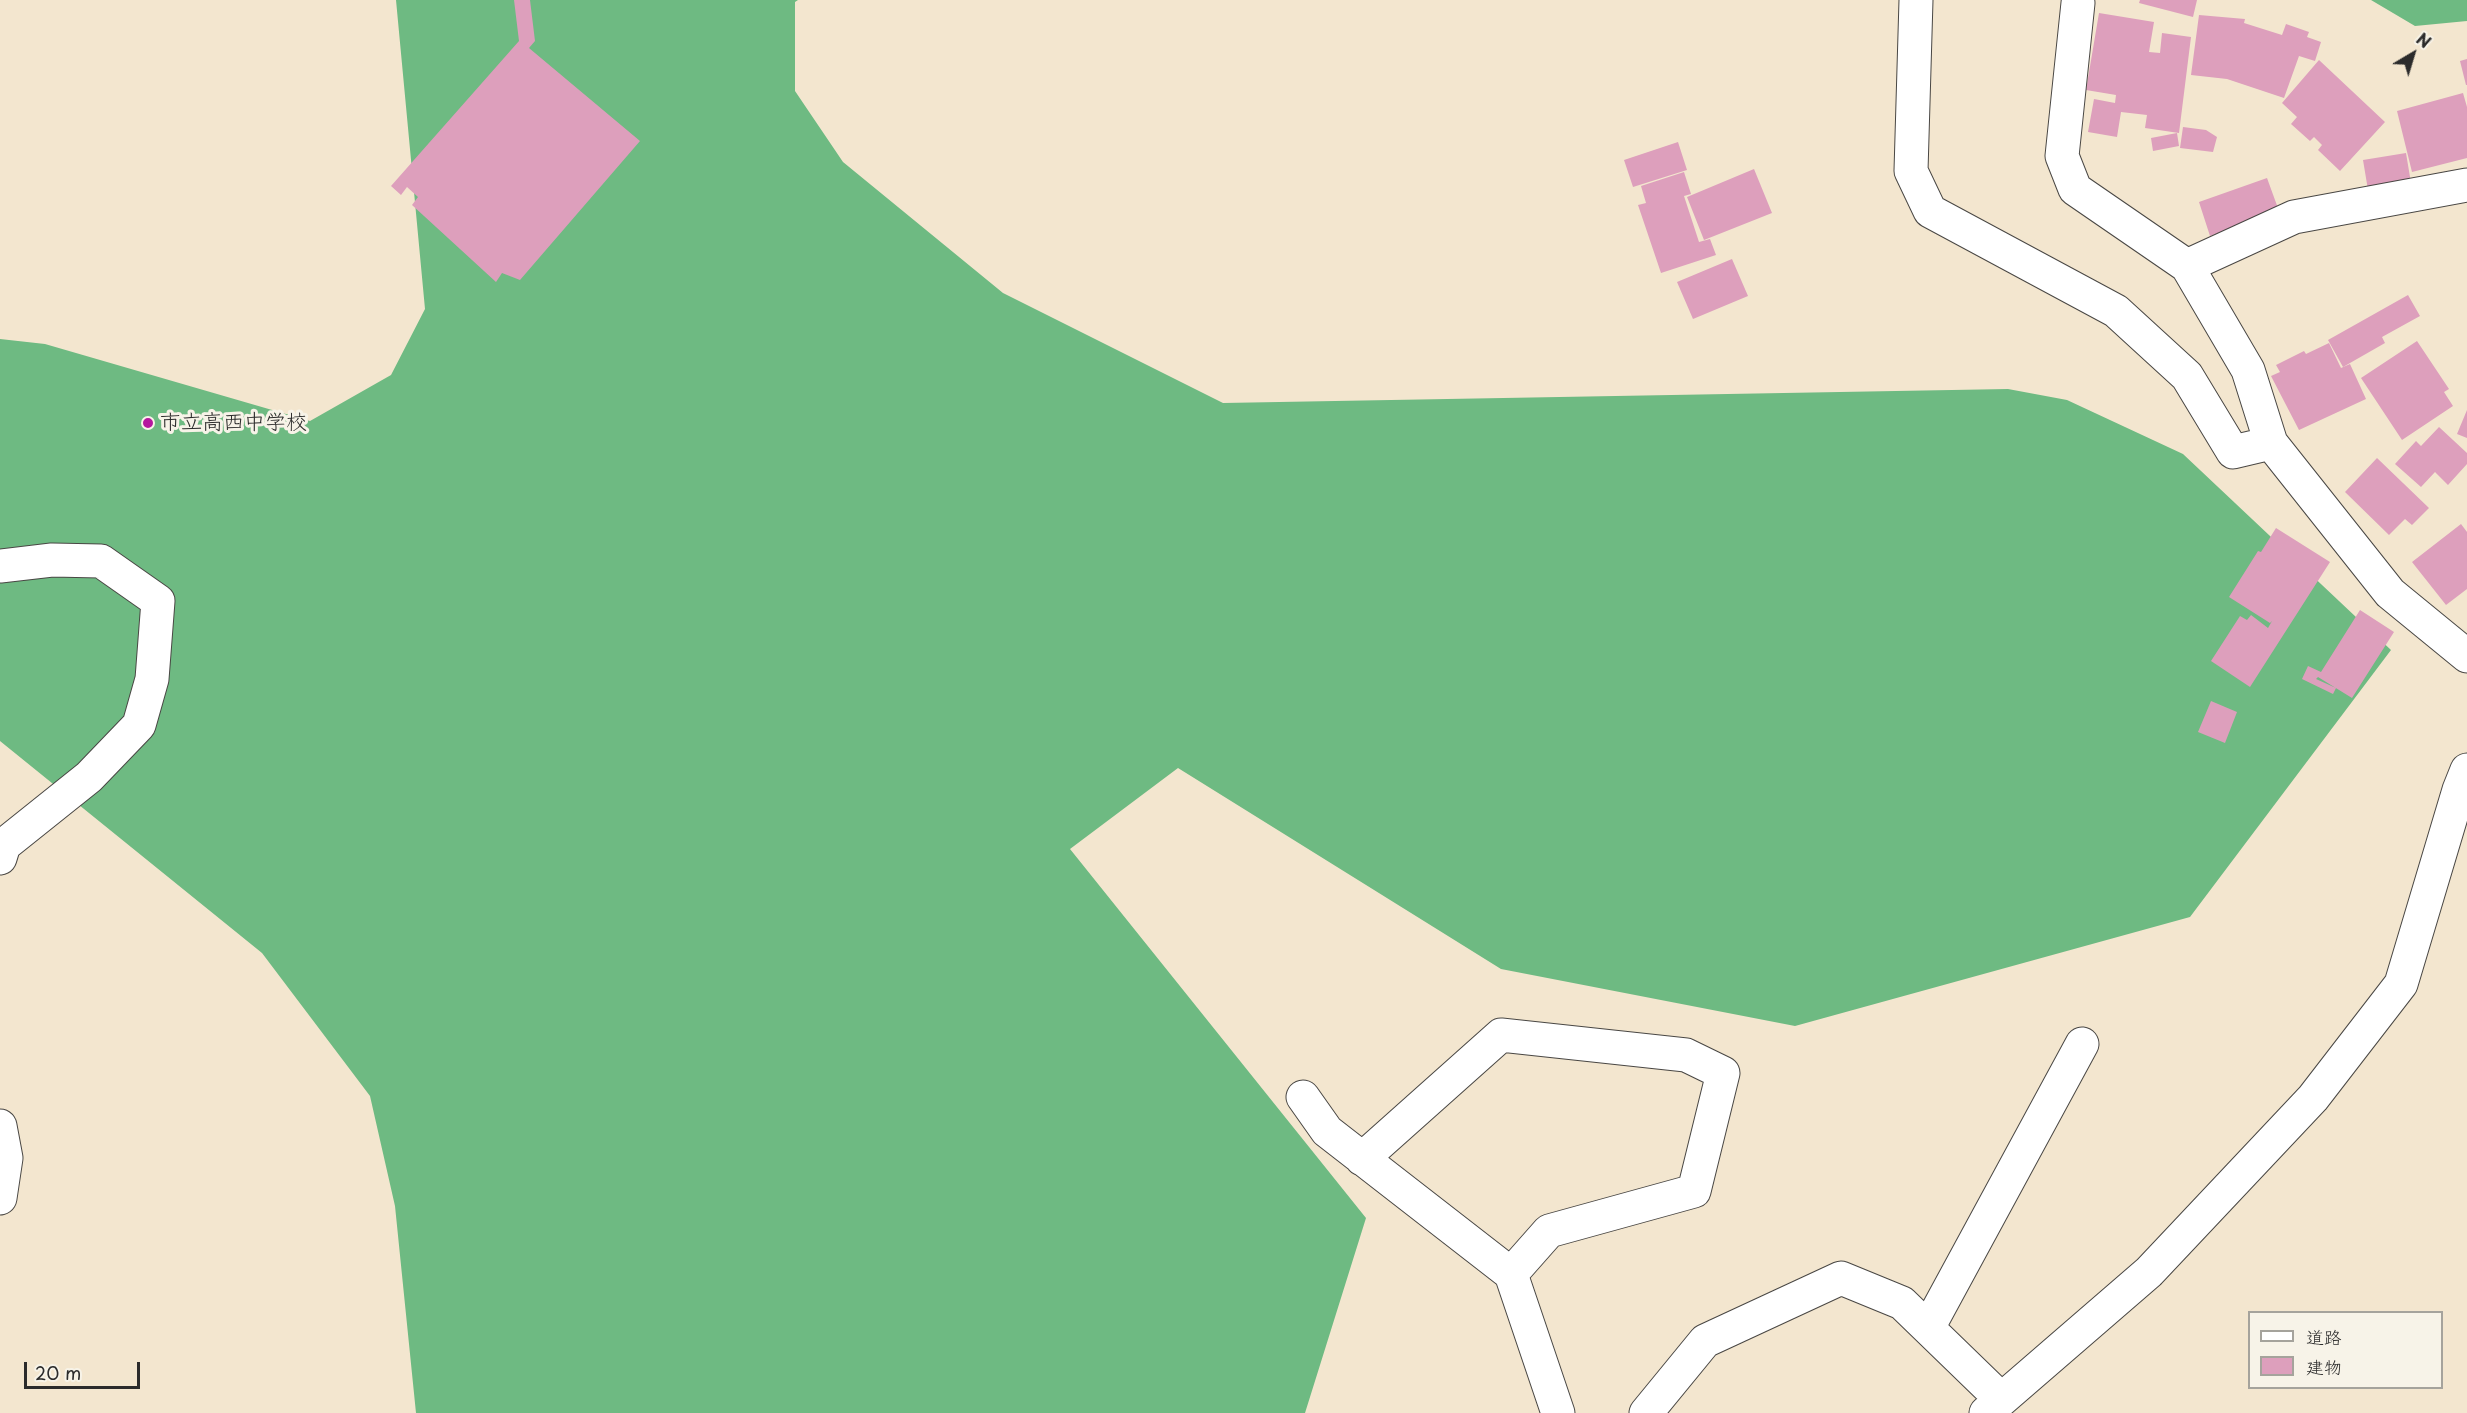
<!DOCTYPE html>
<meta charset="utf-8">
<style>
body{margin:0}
#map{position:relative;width:2467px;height:1413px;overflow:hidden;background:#f3e6cf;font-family:"Playpen Sans","Klee One",sans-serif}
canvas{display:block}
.legend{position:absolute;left:2248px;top:1311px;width:195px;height:78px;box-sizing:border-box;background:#f7f3e8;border:2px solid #a5a39c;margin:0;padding:8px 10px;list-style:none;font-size:18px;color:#2b2b2b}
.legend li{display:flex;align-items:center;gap:12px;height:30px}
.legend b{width:30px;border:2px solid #a5a39c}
.north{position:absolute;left:2383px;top:24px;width:60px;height:60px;-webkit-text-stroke:4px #f7f3e8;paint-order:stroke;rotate:38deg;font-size:16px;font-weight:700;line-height:24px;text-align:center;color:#2b2b2b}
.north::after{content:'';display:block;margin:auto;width:21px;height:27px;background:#2b2b2b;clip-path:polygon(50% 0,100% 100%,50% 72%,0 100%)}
.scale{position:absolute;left:24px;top:1362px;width:116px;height:27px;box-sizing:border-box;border:3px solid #2b2b2b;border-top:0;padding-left:8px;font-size:18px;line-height:21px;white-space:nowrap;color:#2b2b2b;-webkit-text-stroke:4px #f7f3e8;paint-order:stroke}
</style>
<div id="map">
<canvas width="2467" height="1413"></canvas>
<ul class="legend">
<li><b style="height:8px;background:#fff"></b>道路</li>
<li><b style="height:16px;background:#dd9fbc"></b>建物</li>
</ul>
<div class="north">N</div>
<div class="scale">20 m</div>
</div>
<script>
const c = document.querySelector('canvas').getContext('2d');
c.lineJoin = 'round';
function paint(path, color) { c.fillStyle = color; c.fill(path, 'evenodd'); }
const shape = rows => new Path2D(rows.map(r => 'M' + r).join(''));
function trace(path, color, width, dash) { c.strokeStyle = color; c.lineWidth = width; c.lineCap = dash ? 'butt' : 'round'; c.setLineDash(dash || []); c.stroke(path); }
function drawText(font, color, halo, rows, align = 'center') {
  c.font = font + ' "Playpen Sans","Klee One",sans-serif'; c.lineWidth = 6; c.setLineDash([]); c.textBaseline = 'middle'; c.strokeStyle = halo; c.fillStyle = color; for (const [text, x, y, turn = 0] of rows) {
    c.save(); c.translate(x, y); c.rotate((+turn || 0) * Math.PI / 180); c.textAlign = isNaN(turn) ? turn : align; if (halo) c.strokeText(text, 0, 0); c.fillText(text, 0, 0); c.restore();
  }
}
paint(shape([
 [396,0,798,0,795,2,795,91,843,162,1003,293,1223,403,2008,389,2067,400,2183,454,2391,650,2190,917,1795,1026,1501,969,1178,768,1070,849,1366,1218,1305,1413,416,1413,395,1206,370,1096,262,953,0,741,0,339,45,344,310,421,391,375,425,309],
 [2371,0,2467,0,2467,21,2415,26]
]), '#6eba82');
paint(shape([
 [514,0,530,0,535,41,529,48,640,141,520,280,502,273,496,282,412,205,418,197,407,187,401,195,391,186,519,41],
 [2140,0,2197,0,2193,17,2139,3],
 [2099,13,2154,22,2149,52,2160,53,2162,33,2191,37,2179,133,2145,128,2147,115,2121,112,2117,137,2088,132,2094,99,2115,103,2116,95,2086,90],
 [2199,15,2245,19,2244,23,2282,35,2286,24,2309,32,2307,37,2321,42,2315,61,2299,56,2284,98,2227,79,2191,75],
 [2467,59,2467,85,2466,85,2460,61],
 [2319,60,2385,122,2340,171,2318,150,2322,145,2314,137,2310,141,2291,124,2297,117,2282,103],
 [2463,93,2467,107,2467,158,2412,172,2397,111],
 [2183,127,2206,130,2217,137,2213,152,2180,148],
 [2177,133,2179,146,2153,151,2151,138],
 [1678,142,1687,170,1633,187,1624,160],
 [2406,153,2411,183,2368,190,2363,160],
 [1754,169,1772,213,1704,240,1687,197],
 [1684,172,1691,194,1684,196,1699,242,1710,239,1716,255,1661,273,1638,205,1646,203,1641,186],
 [2267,178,2279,211,2210,236,2199,202],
 [1732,259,1748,296,1693,319,1677,282],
 [2408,295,2420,316,2382,337,2385,343,2343,367,2328,340],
 [2417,341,2449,389,2444,392,2453,406,2402,440,2361,378],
 [2329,343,2341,368,2350,364,2366,399,2299,430,2271,376,2280,372,2276,365,2304,351,2306,354],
 [2467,410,2467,438,2457,434],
 [2439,427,2467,453,2467,464,2448,485,2435,472,2421,487,2395,464,2416,441,2421,446],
 [2377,458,2429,508,2412,525,2405,519,2389,535,2345,492],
 [2461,524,2467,532,2467,589,2446,605,2412,562],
 [2276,528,2330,562,2250,687,2211,661,2240,616,2247,620,2251,615,2268,628,2272,621,2270,623,2229,597,2258,551,2261,552],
 [2360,610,2394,632,2352,698,2318,677,2316,679,2336,688,2333,694,2302,679,2308,666,2321,672],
 [2211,701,2237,712,2225,743,2198,732]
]), '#dd9fbc');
const minor = shape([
 [1916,0,1911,171,1930,211,2116,311,2187,376,2233,452,2271,443],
 [2078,3,2062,156,2075,189,2187,266,2248,370,2271,443,2390,593,2467,656],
 [2187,266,2294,217,2467,185],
 [0,566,52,560,101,561,158,601,152,679,139,725,89,777,4,845,0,858],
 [1303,1097,1327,1131,1511,1274,1558,1413],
 [0,1126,6,1158,0,1198],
 [1362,1159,1501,1035,1686,1055,1723,1073,1694,1191,1549,1231,1511,1274],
 [1928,1328,2082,1044],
 [1646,1413,1705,1341,1841,1278,1902,1303,2001,1399],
 [1986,1413,2149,1272,2313,1098,2401,984,2459,790,2467,770]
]);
trace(minor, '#494744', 35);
trace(minor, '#fff', 33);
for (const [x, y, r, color] of [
 [148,423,6,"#b5179e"]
]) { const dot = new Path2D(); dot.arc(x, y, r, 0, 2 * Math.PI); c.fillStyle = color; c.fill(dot); trace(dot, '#f7f3e8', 2); }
drawText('21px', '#2b2b2b', '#f7f3e8', [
 ["市立高西中学校",160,423]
], 'left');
</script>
